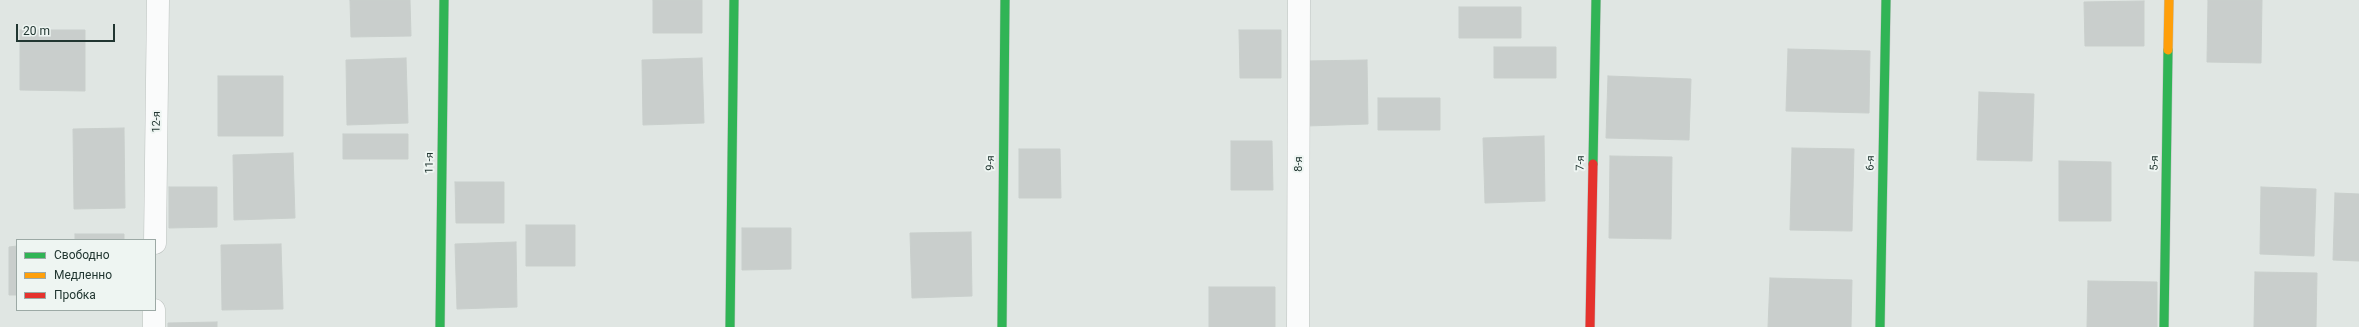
<!DOCTYPE html>
<meta charset="utf-8">
<style>
body{margin:0}
#map{position:relative;width:2359px;height:327px;overflow:hidden;background:#e0e6e3;font-family:Roboto,sans-serif}
canvas{display:block}
.legend{position:absolute;left:16px;top:239px;width:140px;height:72px;box-sizing:border-box;background:#eef5f2;border:1px solid #9ca9a5;margin:0;padding:5px 7px;list-style:none;font-size:12px;color:#213631}
.legend li{display:flex;align-items:center;gap:8px;height:20px}
.legend b{width:20px;border:1px solid #9ca9a5}
.scale{position:absolute;left:16px;top:24px;width:99px;height:18px;box-sizing:border-box;border:2px solid #213631;border-top:0;padding-left:5px;font-size:12px;line-height:14px;white-space:nowrap;color:#213631;-webkit-text-stroke:3px #eef5f2;paint-order:stroke}
</style>
<div id="map">
<canvas width="2359" height="327"></canvas>
<ul class="legend">
<li><b style="height:5px;background:#30b455"></b>Свободно</li>
<li><b style="height:5px;background:#ff9f0a"></b>Медленно</li>
<li><b style="height:5px;background:#e5322d"></b>Пробка</li>
</ul>
<div class="scale">20 m</div>
</div>
<script>
const c = document.querySelector('canvas').getContext('2d');
c.lineJoin = 'round';
function paint(path, color) { c.fillStyle = color; c.fill(path, 'evenodd'); }
const shape = rows => new Path2D(rows.map(r => 'M' + r).join(''));
function trace(path, color, width, dash) { c.strokeStyle = color; c.lineWidth = width; c.lineCap = dash ? 'butt' : 'round'; c.setLineDash(dash || []); c.stroke(path); }
function drawText(font, color, halo, rows, align = 'center') {
  c.font = font + ' Roboto,sans-serif'; c.lineWidth = 4; c.setLineDash([]); c.textBaseline = 'middle'; c.strokeStyle = halo; c.fillStyle = color; for (const [text, x, y, turn = 0] of rows) {
    c.save(); c.translate(x, y); c.rotate((+turn || 0) * Math.PI / 180); c.textAlign = isNaN(turn) ? turn : align; if (halo) c.strokeText(text, 0, 0); c.fillText(text, 0, 0); c.restore();
  }
}
const building = shape([
 [350,0,410,0,411,36,351,37,350,0],
 [653,0,702,0,702,33,653,33,653,0],
 [2208,0,2262,0,2261,63,2207,62,2208,0],
 [2144,1,2144,46,2085,46,2084,2,2144,1],
 [1459,7,1521,7,1521,38,1459,38,1459,7],
 [20,30,85,30,85,91,20,90,20,30],
 [1239,30,1281,30,1281,78,1240,78,1239,30],
 [1494,47,1556,47,1556,78,1494,78,1494,47],
 [1788,49,1870,51,1869,113,1786,111,1788,49],
 [406,58,408,123,347,125,346,60,406,58],
 [702,58,704,123,643,125,642,60,702,58],
 [1367,60,1368,124,1307,126,1306,61,1367,60],
 [218,76,283,76,283,136,218,136,218,76],
 [1608,76,1691,79,1689,140,1606,138,1608,76],
 [1979,92,2034,94,2032,161,1977,160,1979,92],
 [1378,98,1440,98,1440,130,1378,130,1378,98],
 [124,128,125,208,74,209,73,129,124,128],
 [343,134,408,134,408,159,343,159,343,134],
 [1544,136,1545,201,1485,203,1483,138,1544,136],
 [1231,141,1272,141,1273,190,1231,190,1231,141],
 [1792,148,1854,149,1852,231,1790,230,1792,148],
 [1019,149,1060,149,1061,198,1019,198,1019,149],
 [293,153,295,218,234,220,233,155,293,153],
 [1610,156,1672,157,1671,239,1609,238,1610,156],
 [2059,161,2111,162,2111,221,2059,221,2059,161],
 [455,182,504,182,504,223,456,223,455,182],
 [169,187,217,187,217,227,169,228,169,187],
 [2261,187,2316,189,2314,256,2260,254,2261,187],
 [2335,193,2359,194,2359,261,2333,260,2335,193],
 [526,225,575,225,575,266,526,266,526,225],
 [742,228,791,228,791,269,742,270,742,228],
 [971,232,972,296,912,298,910,233,971,232],
 [75,234,124,234,124,240,75,240,75,234],
 [516,242,517,307,457,309,455,244,516,242],
 [281,244,283,309,222,310,221,245,281,244],
 [17,246,17,295,9,295,9,247,17,246],
 [2255,272,2317,273,2316,327,2254,327,2255,272],
 [1770,278,1852,280,1851,327,1768,327,1770,278],
 [2088,281,2157,282,2157,327,2087,327,2088,281],
 [1209,287,1275,287,1275,327,1209,327,1209,287],
 [217,322,217,327,168,327,168,323,217,322]
]);
paint(building, '#c9cecc');
trace(building, '#c9cfcc', 1);
const street = shape([
 [155,243,158,0],
 [154,327,154,310],
 [1298,327,1299,0]
]);
const fast = shape([
 [1593,164,1596,0],
 [440,327,444,0],
 [730,327,734,0],
 [1002,327,1005,0],
 [1880,327,1886,0],
 [2164,327,2168,50]
]);
const slow = shape([
 [2168,50,2169,0]
]);
const jam = shape([
 [1590,327,1593,164]
]);
trace(street, '#bdc3c0', 23);
trace(fast, '#bdc3c0', 10);
trace(slow, '#bdc3c0', 10);
trace(jam, '#bdc3c0', 10);
trace(street, '#fafbfb', 22);
trace(fast, '#30b455', 9);
trace(slow, '#ff9f0a', 9);
trace(jam, '#e5322d', 9);
drawText('11px', '#213631', '#eef5f2', [
 ["12-я",157,122,-89],
 ["11-я",430,163,-89],
 ["9-я",991,163,-89],
 ["7-я",1581,163,-89],
 ["6-я",1871,163,-89],
 ["5-я",2155,163,-89],
 ["8-я",1299,164,-90]
]);
</script>
